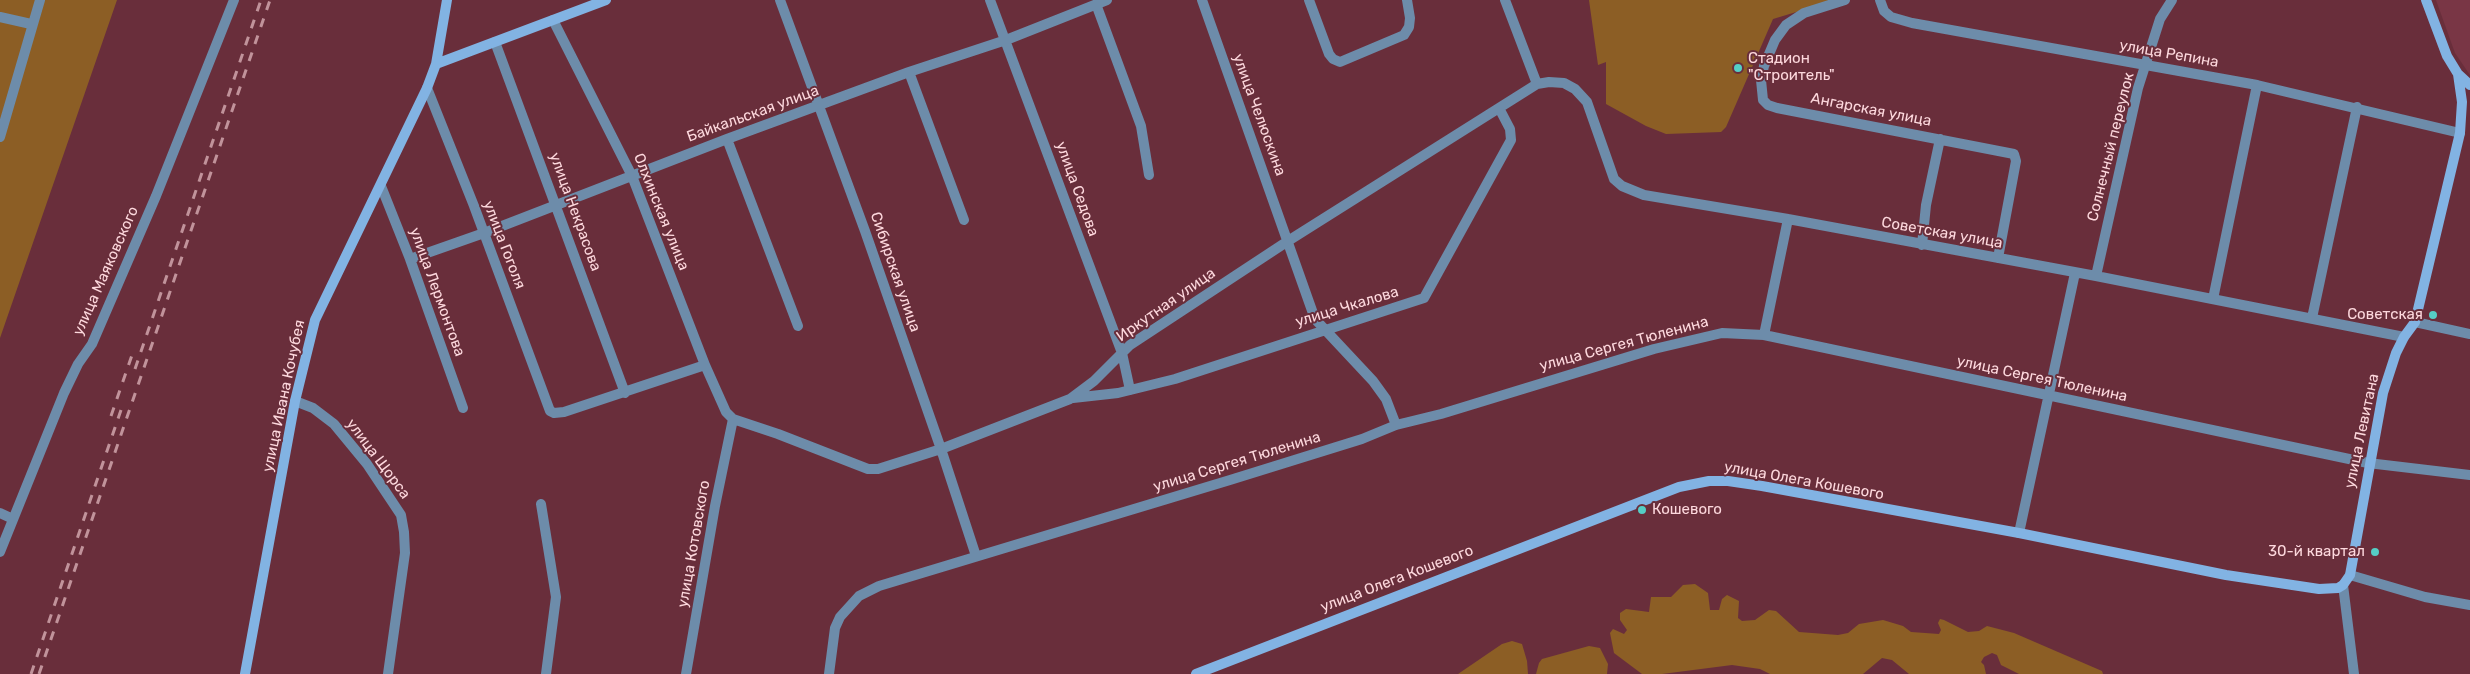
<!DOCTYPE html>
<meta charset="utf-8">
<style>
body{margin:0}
canvas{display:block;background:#692e3b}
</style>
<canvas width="2470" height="674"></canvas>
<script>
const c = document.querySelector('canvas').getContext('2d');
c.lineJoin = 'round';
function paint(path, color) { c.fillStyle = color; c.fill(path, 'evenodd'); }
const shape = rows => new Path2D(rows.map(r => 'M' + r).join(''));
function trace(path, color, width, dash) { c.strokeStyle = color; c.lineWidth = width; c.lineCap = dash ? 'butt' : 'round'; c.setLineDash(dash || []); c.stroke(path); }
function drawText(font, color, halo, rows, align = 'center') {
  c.font = font + ' Rubik,sans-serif'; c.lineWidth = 4; c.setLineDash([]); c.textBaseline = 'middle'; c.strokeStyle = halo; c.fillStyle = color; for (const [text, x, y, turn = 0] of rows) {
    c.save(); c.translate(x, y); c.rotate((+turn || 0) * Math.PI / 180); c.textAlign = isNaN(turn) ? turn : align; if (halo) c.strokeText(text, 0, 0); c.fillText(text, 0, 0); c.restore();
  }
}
paint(shape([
 [2436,0,2470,0,2470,75,2455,53]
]), '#793645');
paint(shape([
 [0,0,117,0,0,338],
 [1589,0,1836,0,1773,19,1726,127,1721,132,1666,134,1646,126,1606,104,1606,62,1598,65],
 [1695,584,1708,593,1710,610,1719,610,1722,599,1727,595,1739,601,1738,618,1742,621,1755,620,1769,610,1776,611,1799,632,1838,635,1848,633,1859,624,1883,620,1903,626,1911,632,1939,634,1941,630,1938,623,1940,619,1944,620,1968,632,1979,631,1987,626,2014,633,2102,671,2103,674,2019,674,2001,665,1997,655,1992,653,1984,657,1981,662,1984,665,1986,674,1909,674,1892,660,1882,658,1863,674,1770,674,1760,669,1732,665,1662,674,1642,674,1614,653,1610,633,1613,629,1624,634,1627,630,1620,620,1620,613,1626,609,1649,612,1651,597,1671,597,1683,585],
 [1512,641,1522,644,1527,661,1528,674,1458,674,1502,644],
 [1589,646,1600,648,1608,664,1607,674,1536,674,1539,663,1542,659]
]), '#8c5e25');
trace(shape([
 [780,0,865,231,941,449,976,556],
 [990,0,1122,353,1130,390],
 [1202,0,1315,319,1373,381,1386,399,1396,425],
 [1309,0,1329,54,1333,59,1340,62,1404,35,1409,27,1410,18,1407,0],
 [1505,0,1537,84],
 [1845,0,1804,13,1786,25,1775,40,1764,66,1761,80,1763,100,1768,105,1777,108,2014,154,2016,161,1998,258],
 [1880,0,1884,11,1891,17,1912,23,2257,85,2460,133],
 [1096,4,1141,126,1149,175],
 [0,17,31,24],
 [553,20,632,176,705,365,726,412,733,419,778,434,868,469,878,469,941,449,1070,399,1094,381,1130,345,1288,241,1537,84,1549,82,1564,83,1575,89,1587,102,1614,179,1622,186,1644,195,1788,219,2096,276,2404,337],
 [495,42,625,393],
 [909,72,964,220],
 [427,88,474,206,550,411,554,413,564,412,705,365],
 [0,137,40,0],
 [727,139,798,326],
 [381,186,410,259,463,408],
 [1922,245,1926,205,1940,139],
 [410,259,484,233,727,139,909,72,1006,40,1107,0],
 [2096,276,2138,88,2160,19,2172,0],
 [2213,299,2257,85],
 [2312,318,2357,107],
 [2415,322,2470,334],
 [1764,335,1788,219],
 [1073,398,1118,393,1175,379,1424,298,1511,140,1510,129,1499,108],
 [295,401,313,408,334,424,367,464,401,515,404,532,405,553,388,674],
 [541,504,556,597,546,674],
 [0,513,13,519],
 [2019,533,2075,273],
 [0,552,64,393,78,364,92,344,156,196,234,0],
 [2350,575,2425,597,2470,605],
 [2343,585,2354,674],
 [686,674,715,506,733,419],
 [829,674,835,628,840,617,859,596,879,586,1230,480,1362,439,1396,425,1441,414,1654,349,1722,333,1764,335,2368,463,2470,475]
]), '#6d8caa', 10);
trace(shape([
 [436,64,606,0],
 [2458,74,2470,85],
 [245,674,295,401,315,320,427,88,436,64,447,0],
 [1196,674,1679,487,1709,481,1728,481,1762,486,2019,533,2226,575,2319,589,2338,588,2343,585,2350,575,2383,393,2396,353,2404,337,2415,322,2460,133,2462,102,2458,74,2447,56,2426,0]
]), '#82b3e3', 10);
trace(shape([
 [135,369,261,0],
 [111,416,132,355],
 [31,674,122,407],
 [39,674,270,0]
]), '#c1939b', 3, [9, 9]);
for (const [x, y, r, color] of [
 [1738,68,5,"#55cec5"],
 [2433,315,5,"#55cec5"],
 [1642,510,5,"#55cec5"],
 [2375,552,5,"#55cec5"]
]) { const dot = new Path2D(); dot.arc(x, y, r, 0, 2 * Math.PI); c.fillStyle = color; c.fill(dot); trace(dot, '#692e3b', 2); }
drawText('15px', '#fdd8dd', '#692e3b', [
 ["улица Репина",2169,54,10],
 ["Ангарская улица",1871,110,11],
 ["Байкальская улица",753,114,-20],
 ["улица Челюскина",1259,115,70],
 ["Солнечный переулок",2111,147,-76],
 ["улица Седова",1077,189,70],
 ["улица Некрасова",575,212,70],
 ["Олхинская улица",661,212,68],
 ["Советская улица",1942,233,10],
 ["улица Гоголя",504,245,69],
 ["улица Маяковского",106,271,-66],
 ["Сибирская улица",895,272,71],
 ["улица Лермонтова",437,292,70],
 ["Иркутная улица",1166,305,-35],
 ["улица Чкалова",1347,307,-17],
 ["улица Сергея Тюленина",1624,344,-15],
 ["улица Сергея Тюленина",2042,379,12],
 ["улица Ивана Кочубея",284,396,-78],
 ["улица Левитана",2362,431,-78],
 ["улица Щорса",378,459,53],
 ["улица Сергея Тюленина",1237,462,-17],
 ["улица Олега Кошевого",1804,481,10],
 ["улица Котовского",694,544,-80],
 ["улица Олега Кошевого",1397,579,-21]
]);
drawText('15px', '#fdd8dd', '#692e3b', [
 ["Стадион",1748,59],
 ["\"Строитель\"",1748,76],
 ["Советская",2423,315,"right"],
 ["Кошевого",1652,510],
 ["30-й квартал",2365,552,"right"]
], 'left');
</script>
